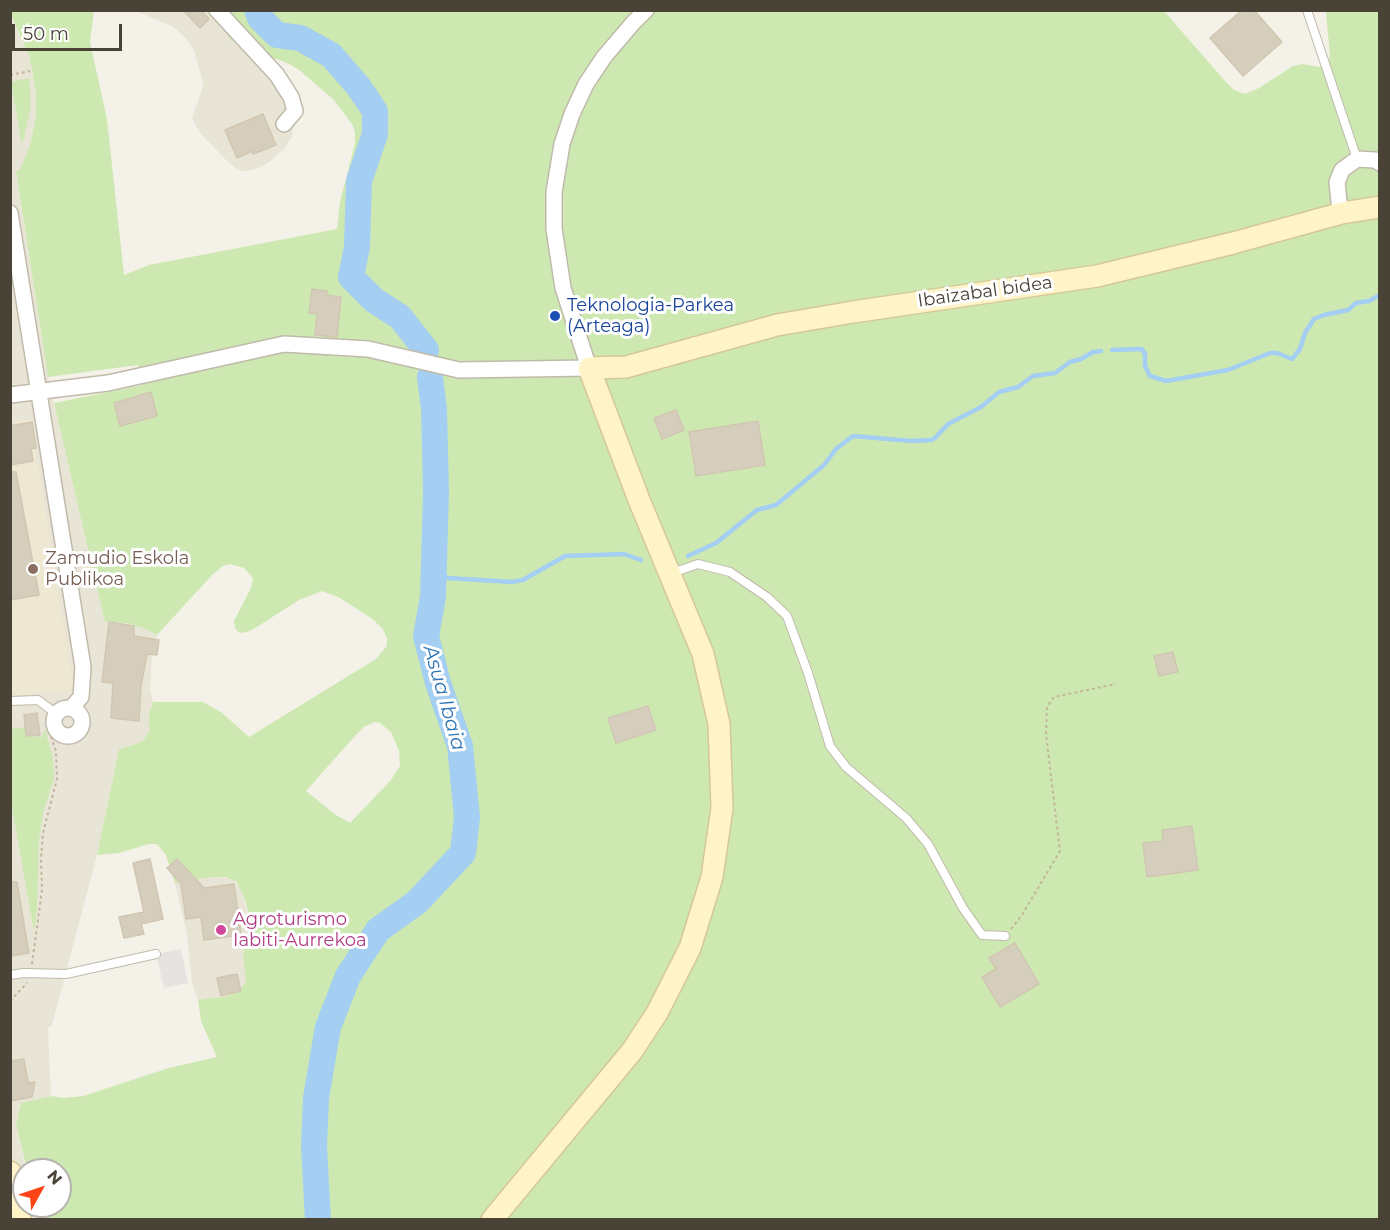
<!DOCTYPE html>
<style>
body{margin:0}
#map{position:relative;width:1390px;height:1230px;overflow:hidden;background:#f4f1e8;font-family:Montserrat,sans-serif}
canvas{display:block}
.frame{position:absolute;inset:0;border:12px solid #484237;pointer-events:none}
.north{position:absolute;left:12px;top:1158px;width:60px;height:60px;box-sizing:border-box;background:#fff;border:2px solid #b6b3af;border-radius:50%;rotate:50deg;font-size:16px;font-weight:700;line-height:24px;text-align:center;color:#484237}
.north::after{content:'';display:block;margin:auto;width:21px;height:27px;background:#fd4416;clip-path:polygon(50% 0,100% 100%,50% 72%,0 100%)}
.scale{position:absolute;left:12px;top:24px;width:110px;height:27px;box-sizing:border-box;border:3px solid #484237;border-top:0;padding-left:8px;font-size:18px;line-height:21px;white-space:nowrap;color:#484237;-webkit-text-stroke:4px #fff;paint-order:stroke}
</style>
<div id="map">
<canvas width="1390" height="1230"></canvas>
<div class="frame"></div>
<div class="north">N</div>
<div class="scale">50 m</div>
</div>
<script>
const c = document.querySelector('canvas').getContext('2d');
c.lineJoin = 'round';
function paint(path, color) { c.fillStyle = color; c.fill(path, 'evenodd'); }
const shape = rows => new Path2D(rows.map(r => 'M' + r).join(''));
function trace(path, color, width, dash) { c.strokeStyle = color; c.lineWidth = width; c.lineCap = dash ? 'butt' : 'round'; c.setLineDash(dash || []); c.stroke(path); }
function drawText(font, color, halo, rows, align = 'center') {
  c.font = font + ' Montserrat,sans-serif'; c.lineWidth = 6; c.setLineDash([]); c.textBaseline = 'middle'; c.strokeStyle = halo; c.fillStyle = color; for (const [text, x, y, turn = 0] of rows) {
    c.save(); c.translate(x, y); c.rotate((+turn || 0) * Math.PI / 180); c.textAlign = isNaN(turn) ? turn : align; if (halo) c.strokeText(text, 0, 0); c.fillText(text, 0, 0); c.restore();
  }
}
paint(shape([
 [136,11,221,11,282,94,293,130,292,136,285,148,268,163,253,170,245,171,238,170,228,162,200,133,192,118,202,90,203,82,194,50,186,38,172,26],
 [10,15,30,58,36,94,36,117,30,145,20,171,16,172,48,377,105,622,126,623,143,628,157,635,152,657,150,690,153,702,149,714,149,732,142,742,119,749,97,855,52,1025,48,1028,51,1096,21,1103,16,1125,26,1170,24,1170,24,1206,34,1206,37,1220,10,1219],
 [212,877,232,878,242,890,251,928,243,953,247,976,244,987,237,992,214,998,198,1000,192,983,187,934,175,883]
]), '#e8e4d6');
paint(shape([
 [31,419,74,690,11,696,11,422]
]), '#eee7d2');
paint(shape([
 [10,11,94,11,90,42,107,119,124,275,149,265,337,229,340,202,355,143,355,131,352,124,334,100,298,69,285,62,251,51,232,41,222,28,221,11,1164,11,1226,82,1234,90,1245,94,1259,88,1293,66,1303,64,1319,67,1325,64,1330,56,1326,11,1379,11,1379,1219,38,1219,35,1206,60,1206,60,1170,27,1170,16,1125,21,1103,51,1096,64,1098,83,1096,169,1068,217,1057,201,1021,198,1000,228,996,240,990,246,982,243,953,251,928,246,902,237,882,226,877,212,877,175,883,166,855,157,844,149,844,119,853,97,855,119,749,142,742,149,732,149,714,153,702,203,702,221,712,249,737,376,659,387,646,387,638,382,628,371,618,340,598,322,591,299,600,252,630,243,633,238,632,235,628,234,621,251,588,253,578,244,568,230,564,223,566,213,574,157,635,143,628,126,623,105,622,54,403,143,385,138,365,48,377,16,171,20,170,30,145,36,117,36,94,30,58,11,15],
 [374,722,380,723,391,732,399,751,400,766,391,780,350,823,336,815,306,791,353,738,364,727],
 [29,78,31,106,22,146,11,82],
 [25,728,27,736,42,737,45,729,53,758,54,778,43,813,39,839,37,909,34,931,11,802,10,729]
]), '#cde9b1');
paint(shape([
 [181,949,188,983,164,988,156,954]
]), '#e6e4e0');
trace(shape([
 [1112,350,1142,349,1145,354,1145,366,1150,376,1166,381,1228,370,1270,353,1277,353,1292,359,1300,349,1305,333,1314,319,1324,315,1348,310,1356,303,1369,301,1380,295],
 [688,556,716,543,757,510,776,505,824,465,836,449,853,436,911,441,931,440,935,438,948,424,981,407,999,392,1018,387,1033,376,1055,373,1070,362,1081,359,1093,352,1101,351],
 [433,563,443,575,448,578,512,582,523,580,565,556,624,554,641,560]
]), '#a4cef2', 4.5);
trace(shape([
 [257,10,260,18,277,35,300,38,331,55,358,86,375,111,375,134,359,181,357,247,351,277,374,300,400,317,426,350],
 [318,1220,314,1147,316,1098,328,1027,348,976,378,930,417,902,463,853,467,817,460,746,438,683,426,636,433,597,436,492,434,409,430,377]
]), '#a4cef2', 26);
const building = shape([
 [183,10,201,10,209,19,200,28,183,10],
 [1242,10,1254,10,1282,42,1243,76,1210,38,1242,10],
 [263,114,276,145,253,154,252,151,237,158,225,130,263,114],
 [312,289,327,291,326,295,341,297,337,337,315,335,317,314,309,313,312,289],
 [151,392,157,416,120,426,114,403,151,392],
 [676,410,684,430,662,439,654,418,676,410],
 [758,421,765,465,696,476,689,432,758,421],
 [32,422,36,448,31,449,33,461,10,465,10,426,32,422],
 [10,472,16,472,39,595,10,600,10,472],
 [109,622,134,626,134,636,159,640,157,655,147,654,141,686,139,721,111,718,113,683,102,682,109,622],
 [1173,652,1178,672,1159,676,1154,656,1173,652],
 [648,706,656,730,616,743,608,718,648,706],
 [37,713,40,735,26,736,24,715,37,713],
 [1192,826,1198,870,1147,877,1143,843,1163,841,1162,830,1192,826],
 [150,859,163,919,141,924,144,934,124,938,119,917,144,912,133,863,150,859],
 [177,859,204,888,234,884,241,935,204,940,201,917,186,919,181,884,167,868,177,859],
 [10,882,17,882,29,953,10,956,10,882],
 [1015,943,1039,984,1000,1007,982,977,996,969,989,958,1015,943],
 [237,974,241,991,221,996,217,978,237,974],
 [24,1059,28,1083,35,1082,32,1097,10,1101,10,1061,24,1059]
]);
paint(building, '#d6cebd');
trace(building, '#d1c6b1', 1.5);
const lane = shape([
 [1307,10,1357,159],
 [672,573,698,564,730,572,767,597,787,616,808,673,830,746,846,767,906,818,928,844,963,908,982,935,1005,936],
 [10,701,38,700,50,709],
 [10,975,24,973,66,974,156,954]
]);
const street = shape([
 [217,10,277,75,291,97,295,111,284,124],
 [10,213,83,667,81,697,71,708],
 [1342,213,1339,202,1337,182,1342,170,1357,159,1375,160,1380,163],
 [10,395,108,383,284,344,368,349,459,370,589,368,563,288,554,229,554,192,562,144,572,114,586,84,604,57,633,23,646,10],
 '54 722a14 14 0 1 1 28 0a14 14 0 1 1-28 0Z'
]);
const secondary = shape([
 [10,1172,20,1220],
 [492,1220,632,1051,657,1013,690,948,712,877,722,808,719,724,703,654,639,500,589,368,626,367,777,325,853,312,1097,276,1233,243,1342,213,1380,207]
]);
trace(lane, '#c0baab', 10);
trace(street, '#c0baab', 18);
trace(secondary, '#d5c798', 24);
trace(shape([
 [10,75,30,71],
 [1011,929,1022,915,1060,851,1046,734,1047,707,1054,697,1116,684],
 [32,964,42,890,41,858,43,833,57,779,56,751,48,728],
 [10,1001,27,983]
]), '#c2b69c', 2, [3, 3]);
trace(lane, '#fff', 8);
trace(street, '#fff', 15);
trace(secondary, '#fff4c8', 21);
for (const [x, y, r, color] of [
 [555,316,6,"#1a4fb4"],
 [33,569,6,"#8d6e63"],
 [221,930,6,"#d1479c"]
]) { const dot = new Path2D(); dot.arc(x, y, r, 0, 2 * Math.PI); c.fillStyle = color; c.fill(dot); trace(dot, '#fff', 2); }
drawText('18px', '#484237', '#fff', [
 ["Ibaizabal bidea",985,292,-8]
]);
drawText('18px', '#164399', '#fff', [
 ["Teknologia-Parkea",567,306],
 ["(Arteaga)",567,327]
], 'left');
drawText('18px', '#785e54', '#fff', [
 ["Zamudio Eskola",45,559],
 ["Publikoa",45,580]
], 'left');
drawText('18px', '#b23c85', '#fff', [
 ["Agroturismo",233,920],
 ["Iabiti-Aurrekoa",233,941]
], 'left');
drawText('italic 20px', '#2d76b7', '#fff', [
 ["Asua Ibaia",444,698,74]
]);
</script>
